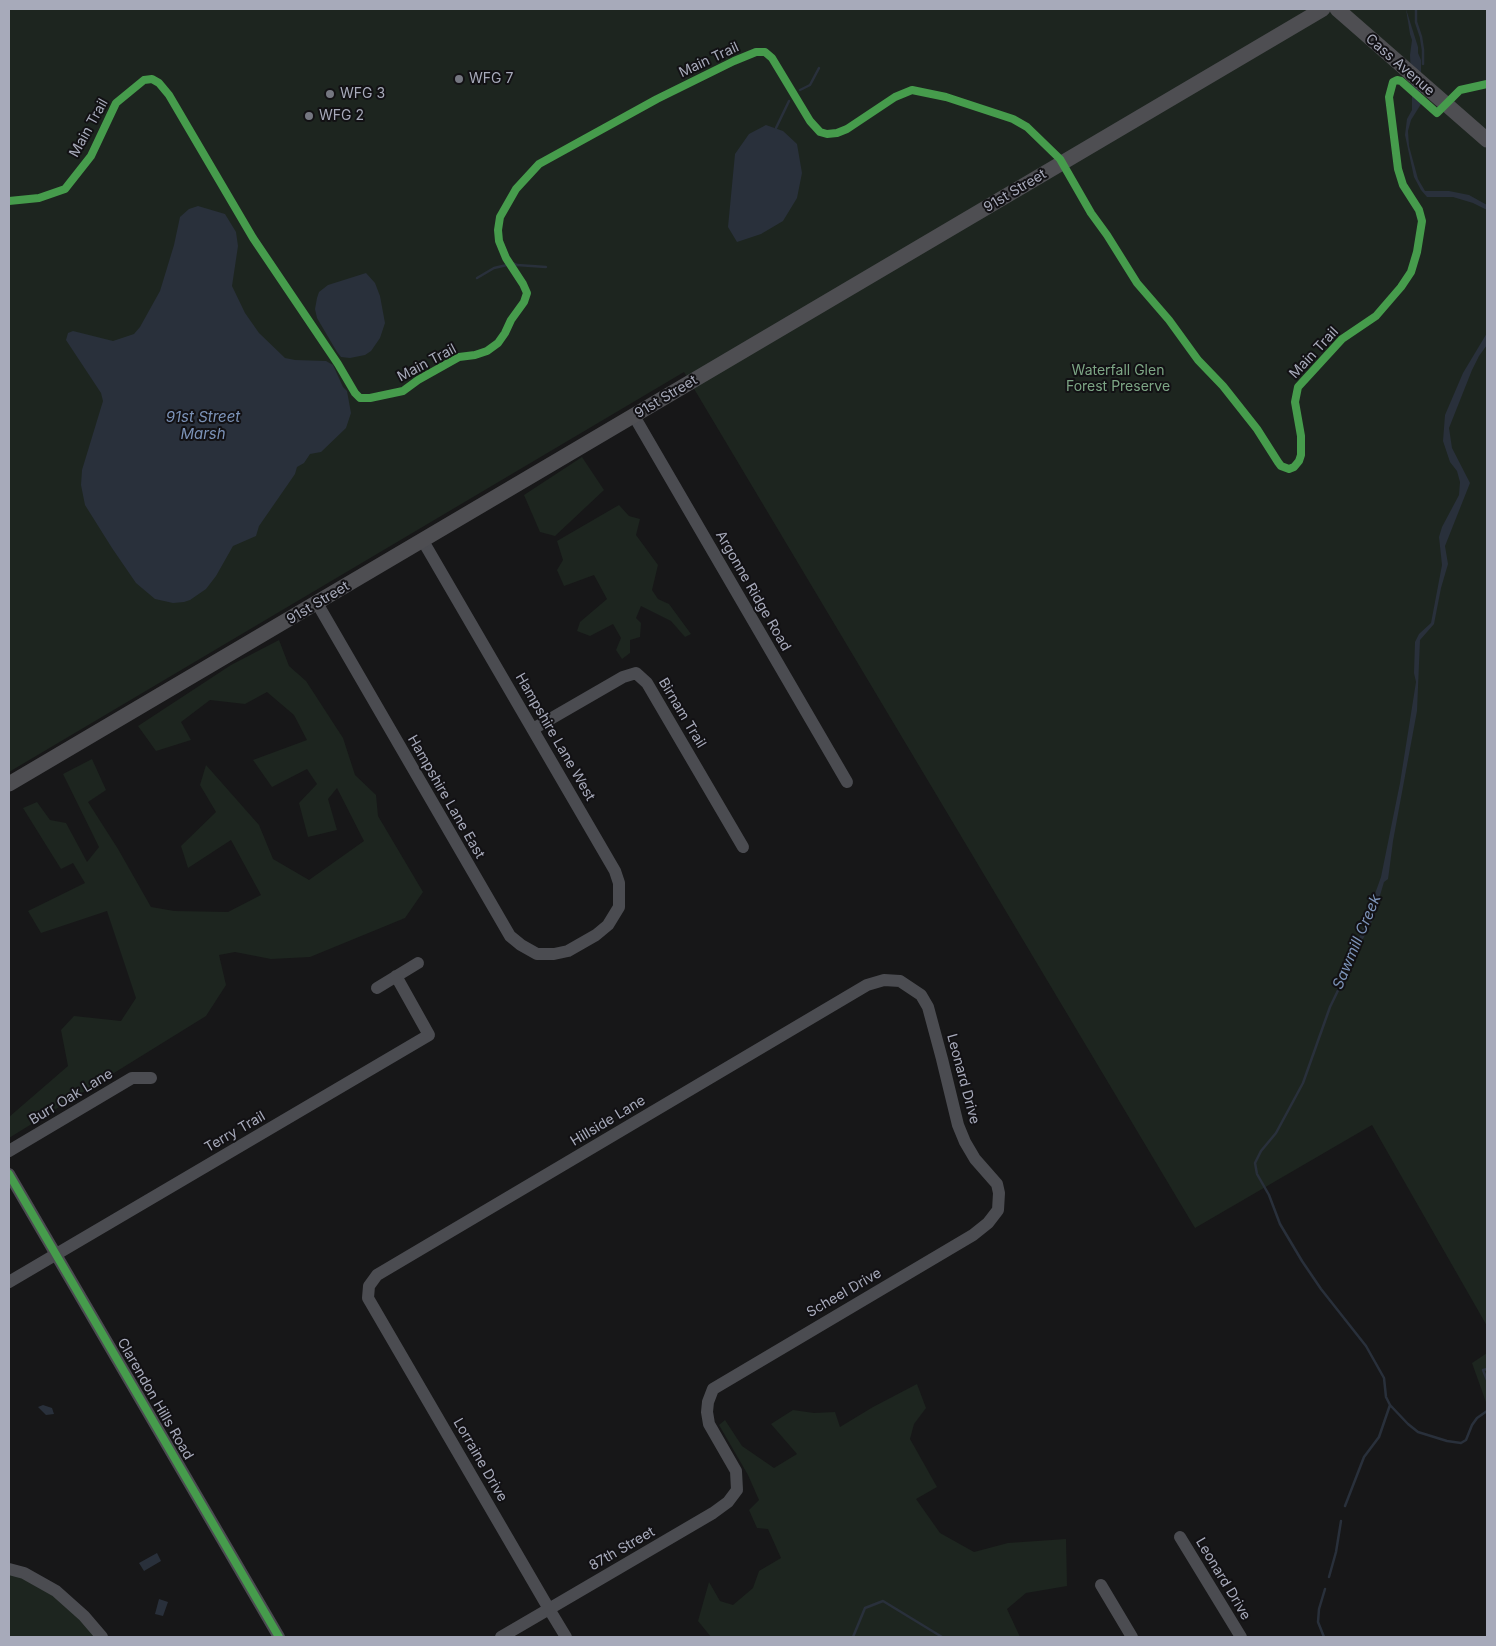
<!DOCTYPE html>
<style>
body{margin:0}
#map{position:relative;width:1496px;height:1646px;overflow:hidden;background:#171718;font-family:Inter,sans-serif}
canvas{display:block}
.frame{position:absolute;inset:0;border:10px solid #a7aaba;pointer-events:none}
</style>
<div id="map">
<canvas width="1496" height="1646"></canvas>
<div class="frame"></div>
</div>
<script>
const c = document.querySelector('canvas').getContext('2d');
c.lineJoin = 'round';
function paint(path, color) { c.fillStyle = color; c.fill(path, 'evenodd'); }
const shape = rows => new Path2D(rows.map(r => 'M' + r).join(''));
function trace(path, color, width, dash) { c.strokeStyle = color; c.lineWidth = width; c.lineCap = dash ? 'butt' : 'round'; c.setLineDash(dash || []); c.stroke(path); }
function drawText(font, color, halo, rows, align = 'center') {
  c.font = font + ' Inter,sans-serif'; c.lineWidth = 4; c.setLineDash([]); c.textBaseline = 'middle'; c.strokeStyle = halo; c.fillStyle = color; for (const [text, x, y, turn = 0] of rows) {
    c.save(); c.translate(x, y); c.rotate((+turn || 0) * Math.PI / 180); c.textAlign = isNaN(turn) ? turn : align; if (halo) c.strokeText(text, 0, 0); c.fillText(text, 0, 0); c.restore();
  }
}
paint(shape([
 [9,9,1487,9,1487,1326,1372,1125,1195,1228,684,372,9,772],
 [582,457,604,490,555,536,540,532,524,495],
 [619,505,629,516,640,519,636,535,658,565,652,590,658,599,669,604,691,634,685,637,671,621,641,606,636,618,641,623,640,637,630,640,630,653,622,659,616,650,621,638,613,624,590,636,577,631,580,622,607,599,594,575,564,586,557,570,563,560,557,541],
 [279,640,289,666,306,681,343,738,355,775,376,795,378,816,423,892,405,918,310,957,271,959,235,952,219,955,226,985,206,1016,9,1138,9,1117,68,1066,61,1030,74,1016,121,1021,136,998,107,911,41,933,28,911,85,883,73,863,61,869,23,808,37,802,50,820,66,823,87,862,99,847,63,774,92,759,106,790,88,802,118,849,151,907,174,911,228,912,261,895,231,840,188,868,181,846,216,812,200,785,206,765,259,825,273,859,309,880,364,841,337,788,328,799,337,830,308,837,299,803,317,784,307,769,272,787,253,760,307,740,294,715,267,692,245,704,210,700,181,722,191,740,156,751,138,726,231,665],
 [1487,1353,1487,1405,1472,1363],
 [917,1384,926,1408,914,1424,910,1439,937,1487,916,1499,940,1533,974,1552,1008,1543,1066,1539,1067,1586,1026,1593,1007,1609,1020,1637,711,1637,698,1621,709,1582,720,1601,733,1605,753,1588,759,1571,781,1558,768,1529,757,1528,749,1510,759,1500,748,1475,719,1425,725,1420,742,1446,774,1468,797,1454,771,1424,793,1410,814,1413,835,1412,840,1427,873,1407],
 [9,1569,53,1589,102,1637,9,1637]
]), '#1d251f');
paint(shape([
 [1406,9,1418,47,1418,53,1421,60,1421,104,1411,120,1408,131,1409,146,1418,179,1425,191,1449,191,1469,195,1487,205,1487,210,1473,203,1453,197,1427,197,1421,190,1414,177,1405,135,1407,119,1412,110,1412,97,1410,55,1412,40,1410,34],
 [766,125,783,131,797,144,802,173,797,198,783,221,761,234,737,242,728,227,735,154,749,134],
 [198,206,225,214,236,232,238,246,232,286,245,313,259,333,285,358,295,360,326,361,333,365,343,387,347,391,351,413,346,428,321,452,310,454,304,463,297,467,295,474,259,526,256,536,233,546,216,576,206,589,190,600,184,602,173,603,155,599,136,583,112,548,85,505,81,485,82,470,103,401,101,393,66,340,68,333,73,331,113,341,134,334,140,327,160,291,174,245,180,217,189,209],
 [366,273,375,283,380,296,385,323,380,338,371,351,365,355,350,358,341,357,337,352,317,318,315,309,317,298,319,292,328,285],
 [1487,333,1487,345,1479,356,1472,370,1449,428,1452,448,1470,483,1445,546,1448,564,1441,588,1434,624,1420,640,1417,711,1393,841,1389,872,1388,879,1384,882,1373,919,1335,995,1357,944,1381,877,1400,783,1416,682,1414,673,1415,642,1419,634,1431,623,1442,565,1439,537,1442,527,1459,495,1460,482,1457,471,1450,462,1443,441,1445,415,1463,373],
 [43,1405,52,1408,54,1414,46,1415,38,1407],
 [157,1553,161,1561,144,1571,139,1563],
 [159,1599,168,1602,163,1616,155,1614]
]), '#29303b');
trace(shape([
 [1416,9,1416,22,1421,37,1423,50,1423,64],
 [800,90,810,85,819,68],
 [776,128,789,101],
 [513,263,517,265,546,267],
 [477,278,494,268,507,265],
 [1345,976,1330,1007,1303,1083,1276,1133,1261,1151,1255,1163,1257,1174,1269,1195,1280,1224,1302,1261,1321,1289,1366,1346,1384,1378,1386,1397,1390,1405,1408,1424,1418,1432,1447,1441,1461,1443,1466,1440,1472,1425,1477,1418,1487,1411],
 [1487,1369,1483,1370,1487,1380],
 [1345,1506,1364,1457,1379,1437,1390,1405],
 [1329,1577,1336,1552,1341,1521],
 [853,1637,865,1608,883,1601,942,1637],
 [1324,1637,1318,1622,1319,1609,1325,1589]
]), '#29303b', 2.5);
trace(shape([
 [634,416,847,782],
 [317,603,510,936,521,945,537,954,554,954,568,951,596,935,608,925,619,907,619,883,615,871,423,541],
 [533,729,623,677,636,673,647,683,743,847],
 [377,988,418,963],
 [9,1151,132,1078,151,1078],
 [9,1174,279,1637],
 [9,1282,429,1035,396,976],
 [1180,1537,1241,1637],
 [9,1569,24,1573,56,1591,84,1616,102,1637],
 [1101,1585,1132,1637],
 [501,1637,549,1609,713,1513,728,1502,737,1490,736,1471,709,1424,707,1412,708,1402,713,1389,973,1235,988,1223,998,1210,999,1193,997,1184,975,1159,965,1142,958,1125,942,1059,928,1007,921,995,900,981,884,980,867,985,377,1275,369,1286,368,1298,549,1609,566,1637]
]), '#4b4c51', 12);
trace(shape([
 [1337,9,1487,140],
 [9,784,1323,9]
]), '#4e4e52', 15);
trace(shape([
 [9,201,39,198,65,189,91,156,116,103,144,80,152,79,159,83,169,95,253,238,338,364,355,393,360,398,370,398,403,391,418,380,459,357,475,355,487,351,498,343,505,333,511,320,524,302,527,293,523,284,506,258,499,241,498,230,500,217,516,189,539,164,657,99,734,61,756,52,765,52,772,58,810,121,820,132,827,134,837,133,847,129,895,97,912,90,946,97,1013,119,1027,127,1060,159,1091,213,1107,235,1137,283,1169,320,1198,360,1223,386,1257,429,1278,462,1281,466,1289,469,1294,467,1299,461,1301,455,1301,436,1295,402,1298,387,1342,339,1376,316,1401,287,1411,272,1417,252,1422,221,1419,210,1403,185,1398,169,1389,97,1393,82,1397,80,1401,81,1437,113,1460,90,1487,84],
 [9,1174,279,1637]
]), '#469c4c', 8);
for (const [x, y, r, color] of [
 [459,79,5,"#757781"],
 [330,94,5,"#757781"],
 [309,116,5,"#757781"]
]) { const dot = new Path2D(); dot.arc(x, y, r, 0, 2 * Math.PI); c.fillStyle = color; c.fill(dot); trace(dot, '#121114', 2); }
drawText('14px', '#a7aaba', '#121114', [
 ["Main Trail",709,60,-25],
 ["Cass Avenue",1400,65,41],
 ["Main Trail",89,128,-61],
 ["91st Street",1015,191,-31],
 ["Main Trail",1314,353,-47],
 ["Main Trail",427,363,-28],
 ["91st Street",666,397,-31],
 ["Argonne Ridge Road",753,591,60],
 ["91st Street",318,603,-31],
 ["Birnam Trail",682,713,59],
 ["Hampshire Lane West",555,737,60],
 ["Hampshire Lane East",446,797,60],
 ["Leonard Drive",963,1079,75],
 ["Burr Oak Lane",71,1097,-31],
 ["Hillside Lane",608,1121,-31],
 ["Terry Trail",235,1132,-30],
 ["Scheel Drive",844,1293,-30],
 ["Clarendon Hills Road",155,1399,60],
 ["Lorraine Drive",480,1460,60],
 ["87th Street",622,1549,-30],
 ["Leonard Drive",1223,1579,59]
]);
drawText('14px', '#a7aaba', '#121114', [
 ["WFG 7",469,79],
 ["WFG 3",340,94],
 ["WFG 2",319,116]
], 'left');
drawText('14px', '#7da685', '#121114', [
 ["Waterfall Glen",1118,371],
 ["Forest Preserve",1118,387]
]);
drawText('italic 15px', '#7c93b8', '#121114', [
 ["91st Street",203,417],
 ["Marsh",203,434],
 ["Sawmill Creek",1357,942,-67]
]);
</script>
